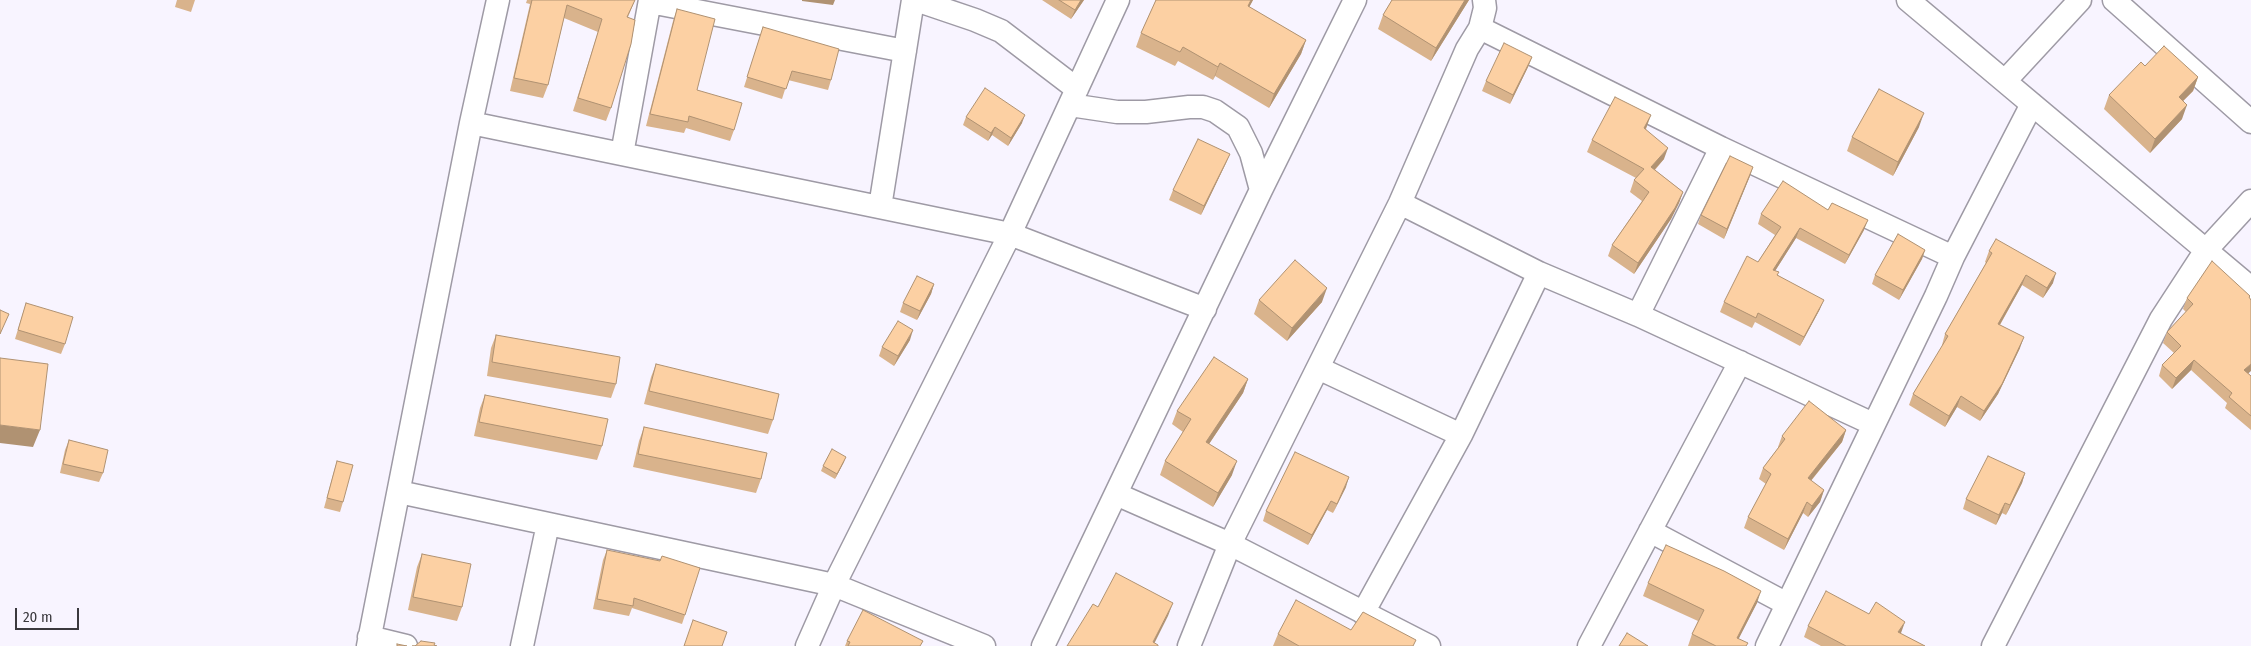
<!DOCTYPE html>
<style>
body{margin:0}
#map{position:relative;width:2251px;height:646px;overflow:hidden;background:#f8f4ff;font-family:"Fira Sans Condensed",sans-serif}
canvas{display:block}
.scale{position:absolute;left:15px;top:608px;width:64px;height:22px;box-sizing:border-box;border:2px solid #3b393e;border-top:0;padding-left:6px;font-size:15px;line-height:18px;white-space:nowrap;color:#3b393e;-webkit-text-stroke:4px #f8f4ff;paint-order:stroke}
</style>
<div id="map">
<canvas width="2251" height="646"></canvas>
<div class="scale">20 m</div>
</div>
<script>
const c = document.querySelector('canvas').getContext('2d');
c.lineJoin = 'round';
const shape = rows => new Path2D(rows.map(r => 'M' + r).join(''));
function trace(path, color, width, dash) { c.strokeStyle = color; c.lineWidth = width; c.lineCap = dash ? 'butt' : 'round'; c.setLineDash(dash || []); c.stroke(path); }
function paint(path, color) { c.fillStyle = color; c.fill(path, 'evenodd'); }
const street = shape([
 [916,0,975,20,1001,31,1077,89],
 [1908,0,2251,288],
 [2114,0,2251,122],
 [650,2,905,51],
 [1480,28,1721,148,1953,257,1936,296,1767,646],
 [2005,81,2080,0],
 [1070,105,1117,112,1146,112,1189,107,1203,107,1215,111,1238,127,1251,153,1261,190],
 [471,123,1010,234,1205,309],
 [622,154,650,0],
 [880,207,913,0],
 [1953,257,2032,104],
 [1539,273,1638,315,1873,424],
 [1638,315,1721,148],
 [1318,368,1461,435],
 [399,492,834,585,984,646],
 [1116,494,1230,544,1429,646],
 [1650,531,1787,604],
 [1363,613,1461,435,1539,273,1400,203],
 [369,637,406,646],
 [368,646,471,123,498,0],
 [522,646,548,524],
 [807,646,834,585,1010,234,1118,0],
 [1043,646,1261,190,1355,0],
 [1189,646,1230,544,1400,203,1467,49,1480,28,1485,8,1484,0],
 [1589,646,1740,362],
 [1993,646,2161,319,2206,250,2251,201]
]);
trace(street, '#9e9aa5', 25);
trace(street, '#fff', 22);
paint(shape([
 [177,0,195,0,191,12,175,7],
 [527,0,635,0,628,17,611,108,606,121,573,111,598,32,564,18,548,85,543,98,510,91,530,4,526,3],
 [1042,0,1084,0,1071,19],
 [1156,0,1253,0,1249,7,1306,40,1301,54,1269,108,1215,76,1213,80,1178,61,1175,66,1136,47,1141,33],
 [1392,0,1469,0,1431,61,1378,29,1383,15],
 [677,9,697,90,734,130,730,141,686,128,684,133,646,126,673,21],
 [763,27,831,80,828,90,788,80,782,99,744,87],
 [1532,57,1528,67,1510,104,1482,91,1486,81],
 [2145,66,2198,77,2193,91,2183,101,2182,119,2150,153,2104,109,2109,95],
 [966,117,1022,123,1008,146,992,135,988,141,963,125],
 [1647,126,1646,129,1664,159,1655,170,1683,192,1679,203,1671,219,1634,274,1608,256,1612,245,1642,201,1630,192,1634,180,1636,178,1587,152,1592,140],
 [1919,127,1893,176,1847,151,1852,137],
 [1230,154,1226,163,1201,215,1169,200,1173,190],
 [1750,176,1724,239,1698,224,1701,215],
 [1828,210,1864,230,1845,264,1796,238,1775,271,1778,275,1820,309,1800,346,1755,322,1752,328,1720,312,1724,302,1758,262,1775,235,1758,224,1761,214],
 [1925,250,1922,259,1899,300,1872,284,1875,275],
 [1989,251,2053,283,2043,298,2022,285,2000,325,2020,348,1998,394,1980,421,1957,407,1945,427,1909,405,1913,394,1943,346,1942,345,1945,334,1986,263,1985,262],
 [934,284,931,294,917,320,900,312,903,303],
 [2250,296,2249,298,2248,373,2251,376,2251,430,2225,408,2227,403,2191,370,2172,389,2159,376,2162,365,2174,353,2163,343,2167,332,2186,312,2183,309,2187,298],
 [1259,300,1322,302,1287,341,1254,314],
 [26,303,65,344,61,354,15,339],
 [496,335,616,384,611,398,487,376,491,348],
 [910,340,894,366,879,356,882,347],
 [656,364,773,420,768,434,644,404,651,377],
 [1248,379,1243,393,1209,444,1232,475,1213,507,1160,475,1165,461,1183,432,1172,424,1177,411],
 [485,395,602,446,597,460,474,436,480,408],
 [644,427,761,479,756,493,633,467,639,441],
 [1846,430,1842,442,1811,481,1824,490,1820,502,1808,517,1803,513,1784,550,1744,528,1748,517,1766,484,1759,479,1763,468,1778,448,1778,447,1782,436],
 [69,440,103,473,99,482,60,473,65,450],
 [337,461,343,502,340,512,324,508,334,471],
 [844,462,835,479,821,471,823,466],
 [2025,473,2022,483,2006,515,2002,513,1996,525,1963,509,1966,499],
 [1346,487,1333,513,1327,510,1308,545,1263,521,1266,511],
 [607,550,685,615,682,624,632,608,629,616,593,609,603,560],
 [422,554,462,607,457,621,408,610,417,567],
 [1648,583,1757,603,1738,639,1747,646,1688,646,1692,634,1698,621,1643,596],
 [1808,626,1901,634,1925,646,1821,646,1804,637],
 [1351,630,1414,646,1273,646,1278,634],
 [847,641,921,646,845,646]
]), '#d9b38c');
paint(shape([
 [802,0,835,0,833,5,802,1],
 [1081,0,1084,0,1071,19,1075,10],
 [1251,0,1253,0,1243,19,1248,6],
 [1465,0,1469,0,1431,61,1436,48],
 [1306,40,1301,54,1269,108,1274,94],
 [1532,57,1528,67,1510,104,1513,95],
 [1220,63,1215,76,1213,80,1218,67],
 [2198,77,2193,91,2174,110,2179,97],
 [2187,105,2182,119,2150,153,2155,139],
 [1924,113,1919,127,1893,176,1898,162],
 [1025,115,1022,123,1008,146,1011,138],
 [1651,115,1647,126,1640,139,1644,128],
 [995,127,992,135,988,141,991,133],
 [1668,148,1664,159,1647,178,1651,167],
 [1230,154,1226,163,1201,215,1204,206],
 [1753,167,1750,176,1724,239,1727,229],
 [1683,192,1679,203,1671,219,1634,274,1638,263],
 [1868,220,1864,230,1845,264,1849,255],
 [1800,228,1796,238,1770,279,1773,270],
 [1925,250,1922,259,1899,300,1903,290],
 [2056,273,2053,283,2043,298,2047,288],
 [2026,275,2022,285,1994,335,1998,324],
 [934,284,931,294,917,320,920,311],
 [1327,288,1322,302,1287,341,1292,328],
 [1824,300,1820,309,1800,346,1804,337],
 [913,330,910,340,894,366,898,356],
 [2024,337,2020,348,1998,394,1980,421,1984,411],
 [2194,360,2191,370,2172,389,2176,378],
 [2251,364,2251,371,2240,381,2244,370],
 [1248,379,1243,393,1201,456,1206,442],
 [1961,396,1957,407,1945,427,1949,416],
 [0,425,40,430,33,447,0,443],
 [1846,430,1842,442,1804,489,1808,478],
 [846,457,844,462,835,479,837,474],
 [1237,461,1232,475,1213,507,1218,493],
 [2025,473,2022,483,2006,515,2010,505],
 [1349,477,1346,487,1333,513],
 [1824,490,1820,502,1808,517,1812,506],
 [1331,501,1327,510,1308,545,1312,535],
 [1807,502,1803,513,1784,550,1788,539],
 [2005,503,2002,513,1996,525,1999,515],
 [1761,591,1757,603,1735,646,1737,638],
 [1173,603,1168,616,1153,646,1153,642],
 [1905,622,1901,633,1894,644,1898,632]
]), '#b09272');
const building = shape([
 [532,0,635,0,627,17,635,20,631,44,611,108,578,98,602,19,567,5,548,85,514,78,532,0],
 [1059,0,1081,0,1075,10,1059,0],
 [1156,0,1251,0,1248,6,1306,40,1274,94,1220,63,1218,67,1183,47,1180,52,1141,33,1156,0],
 [1392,0,1465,0,1436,48,1383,15,1392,0],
 [677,9,715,19,697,90,742,103,734,130,689,116,688,122,650,114,677,9],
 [763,27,839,49,831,80,792,71,786,89,747,77,763,27],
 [1504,43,1532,57,1513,95,1486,81,1504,43],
 [2164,46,2198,77,2179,97,2187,105,2155,139,2109,95,2141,62,2145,66,2164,46],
 [985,88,1025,115,1011,138,995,127,991,133,966,117,985,88],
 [1879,89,1924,113,1898,162,1852,137,1879,89],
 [1615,97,1651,115,1644,128,1668,148,1651,167,1683,192,1675,208,1638,263,1612,245,1649,192,1634,180,1644,169,1592,140,1615,97],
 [1198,139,1230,154,1204,206,1173,190,1198,139],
 [1730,156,1753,167,1727,229,1701,215,1730,156],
 [1783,181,1828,210,1832,203,1868,220,1849,255,1800,228,1773,270,1779,272,1777,275,1824,300,1804,337,1758,313,1756,318,1724,302,1747,256,1758,262,1781,227,1761,214,1783,181],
 [1898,234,1925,250,1903,290,1875,275,1898,234],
 [1996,239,2056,273,2047,288,2026,275,1998,324,2024,337,2002,384,1984,411,1961,396,1949,416,1913,394,1948,336,1945,334,1992,253,1989,251,1996,239],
 [1295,260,1327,288,1292,328,1259,300,1295,260],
 [2212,261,2250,296,2249,297,2251,300,2251,364,2244,370,2251,376,2251,416,2229,397,2232,393,2194,360,2176,378,2162,365,2181,346,2167,332,2193,304,2187,298,2212,261],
 [917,276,934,284,920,311,903,303,917,276],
 [26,303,73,317,65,344,18,330,26,303],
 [0,310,9,314,0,334,0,310],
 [898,321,913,330,898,356,882,347,898,321],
 [496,335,620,357,616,384,492,362,496,335],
 [1214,357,1248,379,1206,442,1237,461,1218,493,1165,461,1191,419,1177,411,1214,357],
 [0,358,48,364,40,430,0,425,0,358],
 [656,364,779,394,773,420,649,391,656,364],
 [485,395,608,419,602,446,479,422,485,395],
 [1809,401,1846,430,1808,478,1824,490,1812,506,1807,502,1788,539,1748,517,1771,474,1763,468,1785,439,1782,436,1809,401],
 [644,427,767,453,761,479,638,454,644,427],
 [69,440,108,450,103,473,63,464,69,440],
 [832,449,846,457,837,474,823,466,832,449],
 [1295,452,1349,477,1337,504,1331,501,1312,535,1266,511,1295,452],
 [1988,456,2025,473,2010,505,2005,503,1999,515,1966,499,1988,456],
 [337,461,353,465,343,502,327,498,337,461],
 [1666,545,1724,571,1761,591,1737,638,1748,643,1746,646,1716,646,1692,634,1704,610,1648,583,1666,545],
 [607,550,660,561,662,556,700,568,685,615,634,598,633,606,597,599,607,550],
 [422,554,471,564,462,607,413,597,422,554],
 [1116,573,1173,603,1153,642,1158,645,1158,646,1067,646,1093,604,1098,607,1116,573],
 [1826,591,1869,614,1876,602,1905,622,1898,632,1925,646,1846,646,1808,626,1826,591],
 [1296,600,1351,630,1363,612,1416,640,1413,646,1299,646,1278,634,1296,600],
 [863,610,923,641,920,646,848,646,850,642,847,641,863,610],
 [693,620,727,632,722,646,684,646,693,620],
 [1627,633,1648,646,1619,646,1627,633],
 [421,641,435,643,434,645,437,646,412,646,415,646,421,641],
 [397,644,407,646,397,646,397,644]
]);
paint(building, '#fcd0a3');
trace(building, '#b09272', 1);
</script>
